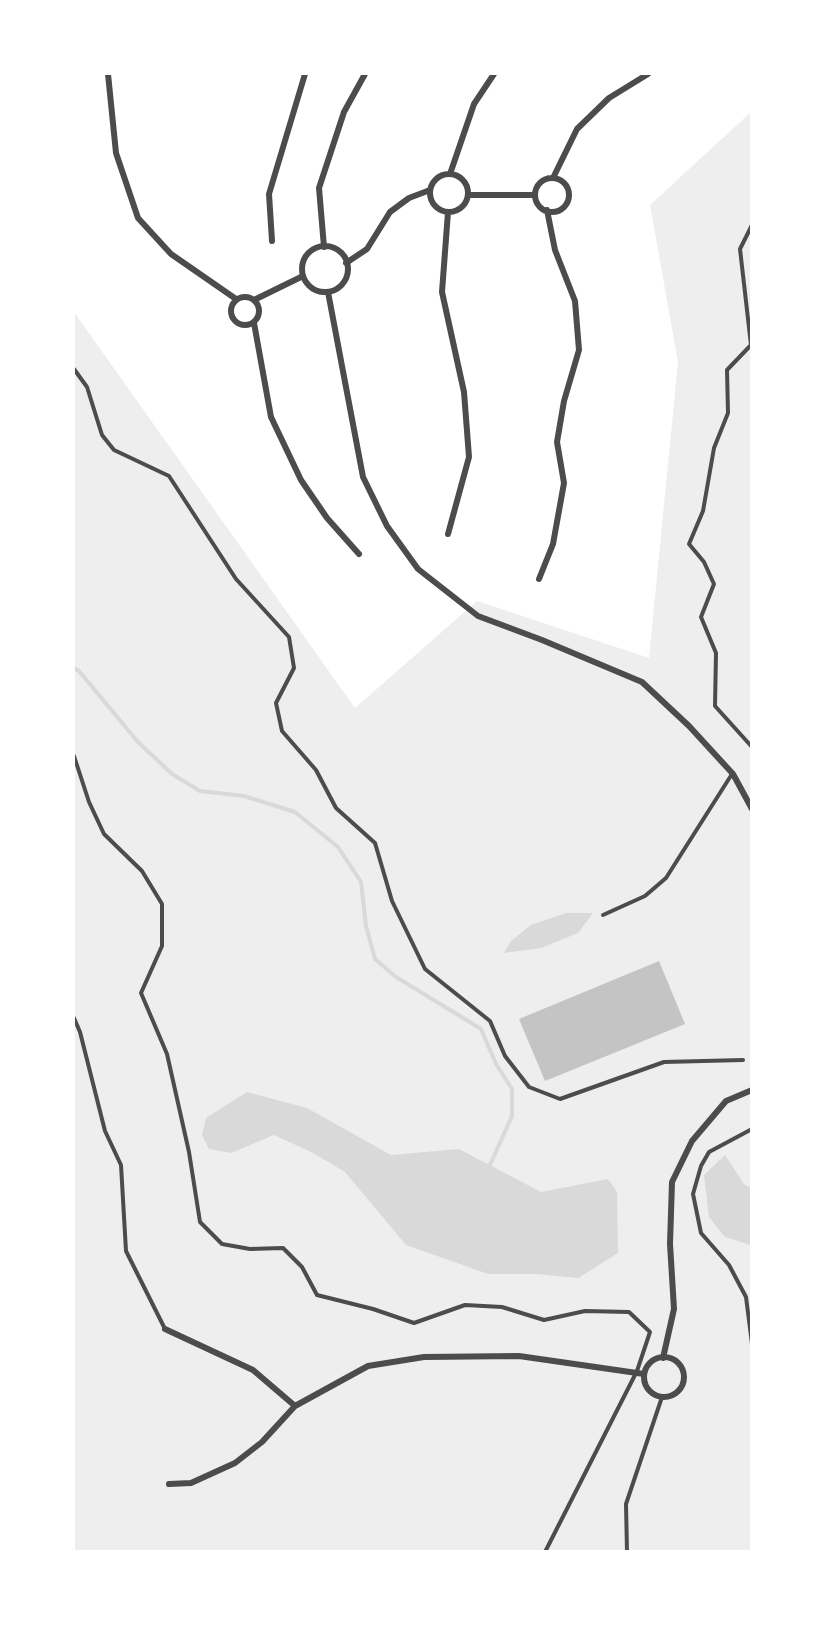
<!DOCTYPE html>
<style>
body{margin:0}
#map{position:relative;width:825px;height:1625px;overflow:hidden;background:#fff;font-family:Manrope,sans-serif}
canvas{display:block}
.frame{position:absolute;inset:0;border:75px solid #fff;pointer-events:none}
</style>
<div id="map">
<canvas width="825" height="1625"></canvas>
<div class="frame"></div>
</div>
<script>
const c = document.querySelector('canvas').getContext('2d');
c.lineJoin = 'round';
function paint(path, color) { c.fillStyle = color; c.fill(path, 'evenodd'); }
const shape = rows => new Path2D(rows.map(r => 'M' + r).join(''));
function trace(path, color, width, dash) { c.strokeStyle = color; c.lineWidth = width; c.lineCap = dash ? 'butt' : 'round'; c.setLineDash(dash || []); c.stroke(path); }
paint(shape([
 [751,112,751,1551,74,1551,74,312,355,708,477,601,649,658,678,362,650,205]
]), '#eee');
paint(shape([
 [566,913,593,913,578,933,541,948,504,953,511,941,531,925],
 [247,1092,307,1108,391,1155,459,1149,541,1192,608,1179,617,1192,618,1253,578,1278,537,1274,488,1274,406,1245,345,1172,313,1153,274,1135,231,1153,209,1149,202,1135,206,1118],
 [725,1155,744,1184,751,1188,751,1245,725,1237,709,1217,704,1175]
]), '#d9d9d9');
trace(shape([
 [74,668,79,671,138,742,172,774,200,791,244,796,295,812,338,847,361,882,366,926,375,959,396,977,481,1029,496,1064,512,1089,512,1116,490,1165]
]), '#d9d9d9', 4);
paint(shape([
 [659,961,685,1024,545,1081,519,1019]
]), '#c4c4c4');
trace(shape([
 [752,225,740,249,751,345,727,370,728,413,714,448,703,511,689,544,704,562,714,584,701,617,716,653,715,706,752,747],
 [74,369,87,387,102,435,114,450,169,476,236,579,289,637,294,668,276,703,282,731,316,770,336,808,375,843,392,901,425,969,490,1021,505,1056,529,1087,560,1099,664,1062,743,1060],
 [74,756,89,802,104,834,142,871,162,904,162,946,141,993,167,1054,189,1152,200,1222,222,1244,250,1249,283,1248,302,1267,317,1295,373,1309,414,1323,465,1305,502,1307,544,1320,585,1311,629,1312,650,1332,637,1371,545,1552],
 [603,915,645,896,666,878,732,774],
 [74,1018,80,1032,105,1131,121,1165,126,1251,165,1329],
 [752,1129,709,1152,701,1166,693,1194,701,1233,729,1265,746,1297,752,1344],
 [627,1552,626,1504,662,1397]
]), '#4c4c4c', 4);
trace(shape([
 [108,74,116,153,138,218,171,254,236,299],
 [450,174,474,104,494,74],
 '430 193a19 19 0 1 1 38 0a19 19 0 1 1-38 0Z',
 [553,178,577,129,609,98,648,74],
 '535 195a17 17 0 1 1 34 0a17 17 0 1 1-34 0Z',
 [468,195,535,195],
 [272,241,269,194,305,74],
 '302 269a23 23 0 1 1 46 0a23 23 0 1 1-46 0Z',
 [324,247,319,188,344,112,365,74],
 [346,263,367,249,390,212,409,198,430,190],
 [328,292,363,477,387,526,418,569,478,616,542,640,642,682,689,726,733,774,752,809],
 '231 311a14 14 0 1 1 28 0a14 14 0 1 1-28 0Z',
 [254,300,303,276],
 [254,323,271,417,301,480,327,518,359,554],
 [448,534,469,457,464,392,442,292,448,212],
 [539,579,553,544,564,483,557,442,564,401,579,350,575,301,555,250,547,210],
 [165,1329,253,1370,295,1406],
 '644 1377a20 20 0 1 1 40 0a20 20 0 1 1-40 0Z',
 [663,1358,674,1309,670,1244,672,1182,692,1141,726,1101,752,1090],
 [169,1484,191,1483,235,1463,262,1442,295,1406,368,1366,424,1357,519,1356,644,1374]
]), '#4c4c4c', 6);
</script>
